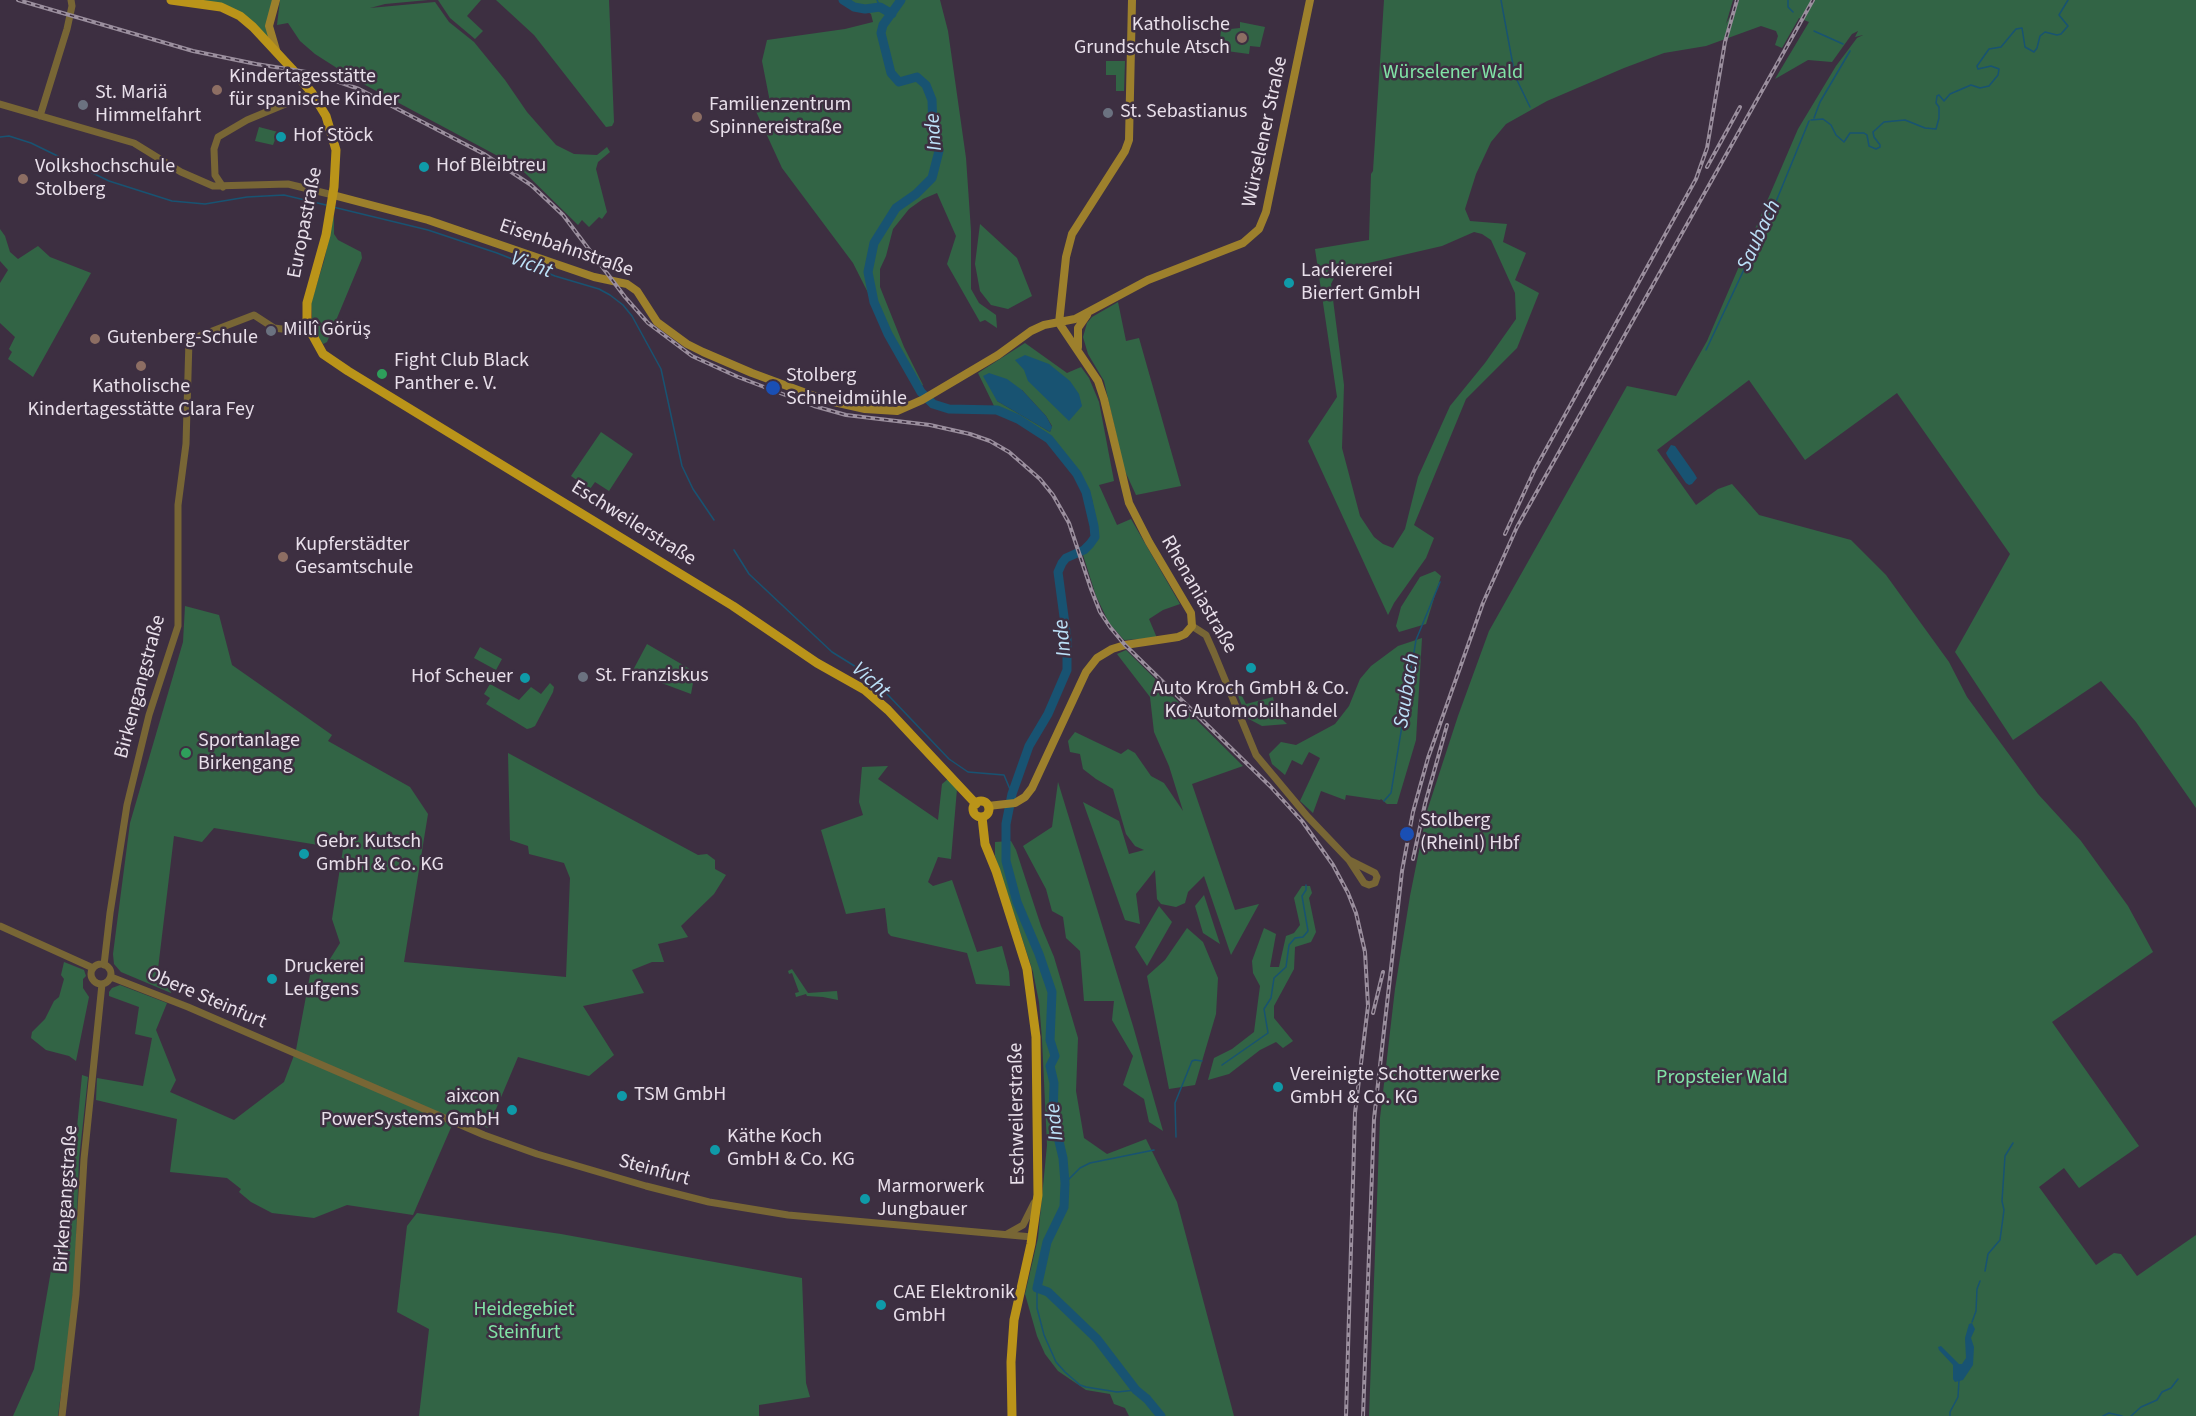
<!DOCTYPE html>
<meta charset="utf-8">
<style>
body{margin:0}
canvas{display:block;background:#3d2f41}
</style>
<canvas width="2196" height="1416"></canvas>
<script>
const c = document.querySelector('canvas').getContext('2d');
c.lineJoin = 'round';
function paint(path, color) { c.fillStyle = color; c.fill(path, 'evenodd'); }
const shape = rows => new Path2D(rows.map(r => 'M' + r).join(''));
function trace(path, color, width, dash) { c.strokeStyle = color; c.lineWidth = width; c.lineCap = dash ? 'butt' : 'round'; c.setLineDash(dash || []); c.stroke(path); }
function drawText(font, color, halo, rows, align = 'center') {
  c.font = font + ' "Source Sans 3",sans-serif'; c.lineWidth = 5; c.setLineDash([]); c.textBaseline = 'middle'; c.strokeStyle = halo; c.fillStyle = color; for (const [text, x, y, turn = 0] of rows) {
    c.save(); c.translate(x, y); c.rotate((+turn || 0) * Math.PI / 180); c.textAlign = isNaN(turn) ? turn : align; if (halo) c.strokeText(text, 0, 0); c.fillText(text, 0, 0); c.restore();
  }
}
paint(shape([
 [199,0,273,0,270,39,250,20],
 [280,0,428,0,385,4,370,8,435,2,449,22,474,42,505,80,527,112,556,145,574,154,597,155,607,147,610,152,598,162,596,169,607,212,602,219,599,217,589,227,582,220,578,225,525,173,496,155,354,79,315,54,300,41,288,23,277,25],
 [438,0,481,0,467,16,483,31,475,39,450,18],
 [496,0,609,0,614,122,612,126,606,127,534,35],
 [846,0,940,0,948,31,966,158,971,231,971,289,979,303,996,315,997,328,985,320,980,322,947,264,956,236,937,193,923,199,909,209,893,229,886,256,880,269,880,287,904,347,923,385,916,388,853,263,782,168,754,107,770,102,762,61,767,40,845,29,873,22,871,14,866,11,867,8],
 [1384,0,1733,0,1726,24,1739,0,2196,0,2196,808,2136,722,2101,681,2013,740,1955,652,2010,554,1897,393,1805,460,1749,380,1657,450,1696,505,1718,489,1732,484,1759,515,1851,540,1886,575,1949,662,1967,697,2038,794,2081,841,2128,906,2153,952,2052,1022,2139,1146,2079,1188,2064,1168,2039,1187,2096,1265,2114,1253,2121,1254,2137,1276,2196,1235,2196,1416,1369,1416,1380,1118,1395,989,1410,896,1427,811,1458,716,1489,631,1627,386,1676,396,1707,341,1798,129,1836,66,1857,38,1863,35,1855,37,1858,31,1852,34,1832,62,1808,60,1775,79,1809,22,1799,18,1782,48,1775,45,1778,36,1776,31,1761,26,1706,46,1664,53,1624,68,1547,101,1506,124,1491,142,1476,174,1465,209,1470,221,1507,224,1503,242,1526,253,1515,280,1539,293,1517,348,1466,399,1414,525,1434,538,1426,558,1394,603,1388,615,1308,441,1337,397,1315,249,1369,240,1371,174,1373,171],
 [1474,232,1482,234,1491,240,1515,293,1516,319,1485,363,1450,406,1418,477,1405,529,1393,548,1383,544,1374,537,1360,516,1342,448,1344,385,1331,284,1338,270,1442,246],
 [1240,22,1265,27,1260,47,1250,46,1249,54,1219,50,1221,30,1240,28],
 [1106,61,1125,61,1124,91,1116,91,1116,75,1106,75],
 [259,127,278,132,273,145,255,141],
 [334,215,334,234,338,240,361,252,362,258,327,342,323,344,313,329,311,303,324,261],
 [980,224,1017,258,1032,296,1008,309,991,305,980,291,975,264],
 [0,229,5,236,10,252,18,259,38,246,50,257,91,273,33,377,8,359,12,352,9,349,15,337,0,323,0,283,8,270,0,261],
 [1118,302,1126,341,1139,338,1181,486,1136,495,1124,469,1104,381,1088,354,1083,337,1087,323,1092,317],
 [1025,343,1067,373,1081,367,1089,378,1099,402,1114,481,1099,485,1117,525,1131,519,1180,604,1163,610,1149,619,1157,638,1124,640,1109,623,1096,596,1083,555,1094,542,1098,533,1092,499,1085,483,1051,439,1023,420,994,406,978,373],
 [1022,390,1046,416,1052,426,1050,432,997,401],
 [601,432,633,454,609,491,595,482,590,489,571,476],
 [1435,571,1441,576,1426,624,1399,632,1396,626,1401,607,1420,577],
 [185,606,219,615,232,665,332,735,328,741,410,787,428,814,404,962,566,977,570,878,564,863,529,854,528,846,510,840,508,753,698,855,707,854,715,860,715,869,726,875,714,894,681,926,688,937,658,944,664,962,652,962,632,970,644,993,583,1006,614,1055,589,1076,518,1057,488,1128,456,1116,413,1215,347,1205,314,1218,272,1213,251,1202,239,1192,241,1189,227,1178,170,1172,177,1119,96,1100,97,1078,143,1086,152,1038,135,1034,139,1007,109,996,109,992,112,988,120,985,167,1003,156,1030,176,1080,170,1092,234,1120,284,1082,296,1050,310,975,325,967,340,943,332,919,343,849,214,828,202,842,174,836,157,977,174,985,171,993,121,972,114,964,113,954,130,823,183,642],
 [1422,638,1416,740,1397,804,1387,804,1381,799,1380,800,1346,795,1345,800,1321,791,1313,813,1300,801,1320,758,1309,752,1302,765,1292,760,1285,775,1272,764,1269,754,1281,742,1296,745,1335,724,1349,706,1360,679,1371,666,1398,646],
 [647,644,695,672,691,694,632,672],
 [480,647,502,659,496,670,474,658],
 [1126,650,1243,766,1192,784,1235,910,1259,904,1231,955,1204,876,1188,892,1185,903,1176,907,1161,904,1157,899,1155,870,1136,894,1140,924,1125,920,1083,802,1119,821,1129,854,1144,850,1135,846,1126,834,1113,789,1096,779,1083,769,1080,754,1070,752,1068,741,1075,732,1121,754,1128,749,1135,753,1151,776,1164,783,1183,811,1169,766,1154,732,1150,697,1117,654],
 [550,683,554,687,553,692,535,726,531,728,527,729,486,704,490,698,484,694,490,684,519,700,531,687,541,694],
 [1239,690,1246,704,1273,697,1276,713,1287,724,1262,726,1247,718,1236,691],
 [888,766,878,779,938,820,942,784,948,779,957,789,951,859,938,857,928,882,933,886,952,880,977,952,1002,946,1009,972,1010,986,976,984,967,953,891,936,888,933,885,908,846,914,821,830,863,815,859,802,862,767],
 [1058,782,1133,1026,1163,1131,1149,1122,1144,1099,1123,1085,1133,1056,1112,1020,1114,1001,1084,1001,1080,951,1066,938,1063,917,1052,911,1046,889,1023,846,1052,827],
 [1011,841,1016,850,1041,926,1054,957,1078,1038,1076,1091,1084,1138,1107,1154,1146,1139,1177,1202,1234,1416,1129,1416,1125,1408,1114,1404,1110,1394,1086,1390,1058,1371,1045,1354,1037,1336,1025,1294,1038,1238,1047,1145,1042,1039,1039,1002,1033,972,995,856,995,842],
 [1302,886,1310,886,1312,893,1309,898,1316,932,1311,942,1295,947,1294,969,1274,1006,1274,1018,1293,1041,1283,1048,1276,1042,1260,1050,1229,1074,1208,1080,1214,1058,1232,1049,1254,1032,1260,986,1253,973,1252,961,1264,928,1276,934,1270,967,1279,967,1286,936,1294,933,1300,925,1294,898],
 [1204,895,1220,944,1203,933,1195,906],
 [1159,906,1172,922,1147,966,1135,947],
 [1187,928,1203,942,1218,978,1216,1014,1195,1085,1169,1089,1147,976,1165,960],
 [64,962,84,970,86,976,83,979,83,988,89,997,76,1061,69,1056,46,1050,31,1038,32,1032,45,1019,54,1001,59,997,64,979,61,975],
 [792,969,808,993,837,991,838,1000,823,997,807,996,806,994,796,997,795,993,799,992,792,973,789,974,788,971],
 [82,1075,88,1077,79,1159,75,1272,69,1335,58,1416,13,1416,34,1369,53,1259,59,1258,70,1202],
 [417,1213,561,1234,802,1278,806,1383,810,1397,759,1405,759,1416,419,1416,429,1329,397,1312,407,1226]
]), '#326445');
paint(shape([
 [1025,355,1049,364,1070,381,1079,394,1082,406,1069,421,1028,381,1024,370,1015,360],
 [989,373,1007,379,1022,390,1046,416,1052,427,1050,432,997,401,983,376],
 [1671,445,1675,446,1694,473,1697,478,1692,484,1689,485,1686,483,1668,457,1666,453],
 [1972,1323,1975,1329,1971,1338,1974,1347,1973,1365,1963,1380,1955,1382,1953,1379,1953,1365,1939,1350,1938,1347,1941,1346,1959,1364,1962,1364,1966,1358,1965,1338,1969,1324]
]), '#185372');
trace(shape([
 [877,0,880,7],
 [1501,0,1515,76,1530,107],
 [1788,0,1788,7,1793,12],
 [1814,31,1843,44],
 [1814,118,1820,102,1850,51],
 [1811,120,1823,119,1831,125,1836,135,1844,142,1850,133,1864,133,1867,135,1869,146,1876,149,1880,147,1880,145,1874,137,1873,132,1884,122,1905,120,1925,128,1936,129,1939,118,1939,107,1936,103,1937,96,1939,95,1944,101,1950,94,1971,85,1980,88,1989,86,1998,75,1999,69,1991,66,1978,69,1977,66,1989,49,2001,47,2016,29,2022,28,2025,47,2034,52,2037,48,2040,36,2045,32,2057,35,2061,34,2068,26,2059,15,2068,0],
 [0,137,9,136,31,143,109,181,172,201,205,204,247,197,284,195,326,205],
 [333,207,428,230,497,253,555,276,599,289,610,295,623,305,632,316,661,369,682,466,693,489,714,520],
 [1706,350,1775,204,1809,121],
 [734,550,749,574,832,652,869,675,949,759,968,772,1004,775,1012,794],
 [1384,801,1391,793,1416,640,1440,582],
 [1222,1065,1268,1033,1264,1009,1271,998,1274,978,1286,967,1289,945,1295,938,1303,937,1308,931,1302,896,1306,890,1306,885],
 [1176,1137,1175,1103,1192,1061,1195,1060,1202,1061],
 [1065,1183,1080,1168,1090,1163,1154,1150],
 [1985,1271,1988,1254,2000,1240,2004,1210,2002,1201,2005,1156,2013,1143],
 [1037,1288,1037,1308,1044,1335,1056,1362,1065,1372,1080,1385,1086,1387,1117,1392,1136,1390],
 [1972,1322,1976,1311,1977,1289,1980,1281],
 [1950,1416,1950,1412,1958,1397,1959,1380],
 [2103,1416,2109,1413,2122,1416],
 [2131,1416,2141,1407,2157,1400,2162,1392,2171,1388,2178,1379]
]), '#185372', 1.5);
trace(shape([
 [843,0,854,7,865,9,880,7,892,14],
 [901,0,883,25,881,33,891,73,899,82,917,77,926,85,932,100,933,128,939,151,932,178,916,194,896,208,874,243,868,272,874,302,888,334,921,392,933,404,949,409,997,410,1018,419,1049,439,1077,474,1086,492,1094,526,1095,537,1090,544,1084,550,1066,558,1062,563,1058,572,1067,639,1067,670,1048,714,1029,746,1012,794,1006,824,1006,861,1017,902,1039,954,1052,992,1050,1040,1055,1056,1050,1066,1054,1083,1053,1116,1063,1158,1065,1183,1064,1207,1047,1242,1037,1288,1048,1292,1097,1339,1136,1390,1147,1399,1161,1416]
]), '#185372', 9);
trace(shape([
 [0,104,134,143,181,172,213,186,288,184,333,195],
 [40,116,67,29,72,6,71,0],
 [223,187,215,175,214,149,218,137,247,120,312,93],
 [1192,626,1206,635,1214,653,1256,755,1307,816,1349,860,1364,883,1369,885,1375,883,1377,877,1375,873,1349,860],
 [0,926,93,968],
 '91 974a10 10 0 1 1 20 0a10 10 0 1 1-20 0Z',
 [104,965,110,913,127,805,149,715,178,626,178,505,186,444,189,340,254,315,274,328,282,329,307,325],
 [111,977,188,1007,484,1135,537,1154,646,1186,709,1202,788,1215,1032,1237],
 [1007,1234,1023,1225,1034,1203],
 [62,1416,76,1294,84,1159,102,984]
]), '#786635', 7);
trace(shape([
 [276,0,269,26,276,50],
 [333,195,428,220,594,277,627,284,637,291,657,322,687,344,703,352,752,373,825,400,865,409,897,411,922,400,998,355,1031,331,1044,325,1075,319,1148,280,1243,243,1259,229,1266,212,1310,0],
 [1059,323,1066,257,1072,234,1125,151,1129,140,1132,0],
 [1078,347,1078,328,1087,315],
 [988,806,1015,803,1025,797,1032,788,1086,672,1097,658,1112,649,1125,645,1178,637,1185,634,1192,626,1191,613,1149,542,1129,503,1104,399,1098,381,1059,323]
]), '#9d802c', 8);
trace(shape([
 [171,0,221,7,240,16,253,27,292,69,312,93,326,116,336,150,334,187,326,235,307,303,307,325,323,354,348,371,733,606,817,663,865,690,888,710,976,804],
 '973 809a8 8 0 1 1 16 0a8 8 0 1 1-16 0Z',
 [982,817,985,844,996,871,1027,969,1036,1037,1038,1195,1031,1244,1014,1320,1011,1362,1012,1416]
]), '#ba9419', 9);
const rail = shape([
 [18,0,193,51,256,64,313,73,359,89,484,154,531,185,563,215,625,297,648,323,692,356,738,377,814,406,846,415,930,425,970,434,990,441,1009,452,1040,479,1053,495,1069,523,1091,589,1100,612,1110,627,1125,645,1270,786,1302,821,1333,865,1348,893,1356,913,1365,952,1368,1006,1355,1113,1346,1416],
 [1707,167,1740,107],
 [1505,534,1535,469,1696,179,1707,148,1725,42,1737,0],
 [1413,859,1425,804,1447,725],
 [1373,1013,1383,972],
 [1363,1416,1374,1119,1402,871,1413,812,1428,758,1483,603,1517,527,1813,0]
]);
trace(rail, '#9b8f9e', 4);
trace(rail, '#3d2f41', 1.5, [4.5]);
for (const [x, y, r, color] of [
 [1242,38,6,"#8d6e63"],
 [217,90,6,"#8d6e63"],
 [83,105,6,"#6b7280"],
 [1108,113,6,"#6b7280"],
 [697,117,6,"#8d6e63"],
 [281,137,6,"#0f9aa8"],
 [424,167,6,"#0f9aa8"],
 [23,179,6,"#8d6e63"],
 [1289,283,6,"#0f9aa8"],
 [271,331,6,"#6b7280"],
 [95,339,6,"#8d6e63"],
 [141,366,6,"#8d6e63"],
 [382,374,6,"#2e9e5b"],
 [773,388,8,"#1a4fb4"],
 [283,557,6,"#8d6e63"],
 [1251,668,6,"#0f9aa8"],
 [583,677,6,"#6b7280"],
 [525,678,6,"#0f9aa8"],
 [186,753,6,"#2e9e5b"],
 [1407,834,8,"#1a4fb4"],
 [304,854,6,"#0f9aa8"],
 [272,979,6,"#0f9aa8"],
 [1278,1087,6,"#0f9aa8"],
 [622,1096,6,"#0f9aa8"],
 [512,1110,6,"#0f9aa8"],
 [715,1150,6,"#0f9aa8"],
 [865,1199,6,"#0f9aa8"],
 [881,1305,6,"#0f9aa8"]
]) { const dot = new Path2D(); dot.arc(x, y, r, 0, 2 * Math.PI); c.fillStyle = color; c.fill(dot); trace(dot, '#3d2f41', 2); }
drawText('20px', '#e8dfea', '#3d2f41', [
 ["Katholische",1230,26,"right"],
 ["Grundschule Atsch",1230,49,"right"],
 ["Kindertagesstätte",229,78],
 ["für spanische Kinder",229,101],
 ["St. Mariä",95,94],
 ["Himmelfahrt",95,117],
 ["Familienzentrum",709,106],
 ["Spinnereistraße",709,129],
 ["St. Sebastianus",1120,113],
 ["Hof Stöck",293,137],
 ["Hof Bleibtreu",436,167],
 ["Volkshochschule",35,168],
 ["Stolberg",35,191],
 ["Lackiererei",1301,272],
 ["Bierfert GmbH",1301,295],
 ["Millî Görüş",283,331],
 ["Gutenberg-Schule",107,339],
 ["Fight Club Black",394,362],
 ["Panther e. V.",394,385],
 ["Stolberg",786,377],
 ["Schneidmühle",786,400],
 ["Katholische",141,388,"center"],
 ["Kindertagesstätte Clara Fey",141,411,"center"],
 ["Kupferstädter",295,546],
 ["Gesamtschule",295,569],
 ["St. Franziskus",595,677],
 ["Hof Scheuer",513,678,"right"],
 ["Auto Kroch GmbH & Co.",1251,690,"center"],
 ["KG Automobilhandel",1251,713,"center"],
 ["Sportanlage",198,742],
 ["Birkengang",198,765],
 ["Stolberg",1420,822],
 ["(Rheinl) Hbf",1420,845],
 ["Gebr. Kutsch",316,843],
 ["GmbH & Co. KG",316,866],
 ["Druckerei",284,968],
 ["Leufgens",284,991],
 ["Vereinigte Schotterwerke",1290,1076],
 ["GmbH & Co. KG",1290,1099],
 ["TSM GmbH",634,1096],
 ["aixcon",500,1098,"right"],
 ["PowerSystems GmbH",500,1121,"right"],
 ["Käthe Koch",727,1138],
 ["GmbH & Co. KG",727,1161],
 ["Marmorwerk",877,1188],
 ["Jungbauer",877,1211],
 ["CAE Elektronik",893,1294],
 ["GmbH",893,1317]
], 'left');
drawText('20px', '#81e3a6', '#3d2f41', [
 ["Würselener Wald",1453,74],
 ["Propsteier Wald",1722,1079],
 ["Heidegebiet",524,1311],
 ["Steinfurt",524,1334]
]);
drawText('20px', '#e8dfea', '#3d2f41', [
 ["Würselener Straße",1266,132,-78],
 ["Europastraße",306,223,-79],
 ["Eisenbahnstraße",566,249,19],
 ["Eschweilerstraße",633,524,32],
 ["Rhenaniastraße",1198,595,60],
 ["Birkengangstraße",141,687,-75],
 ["Obere Steinfurt",206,999,23],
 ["Eschweilerstraße",1018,1114,-91],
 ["Steinfurt",654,1171,15],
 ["Birkengangstraße",67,1199,-86]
]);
drawText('italic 21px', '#bce1f8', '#3d2f41', [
 ["Inde",935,132,-94],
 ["Saubach",1760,236,-65],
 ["Vicht",531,266,20],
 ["Inde",1064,638,-95],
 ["Vicht",870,681,41],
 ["Saubach",1408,691,-81],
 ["Inde",1056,1122,-96]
]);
</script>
